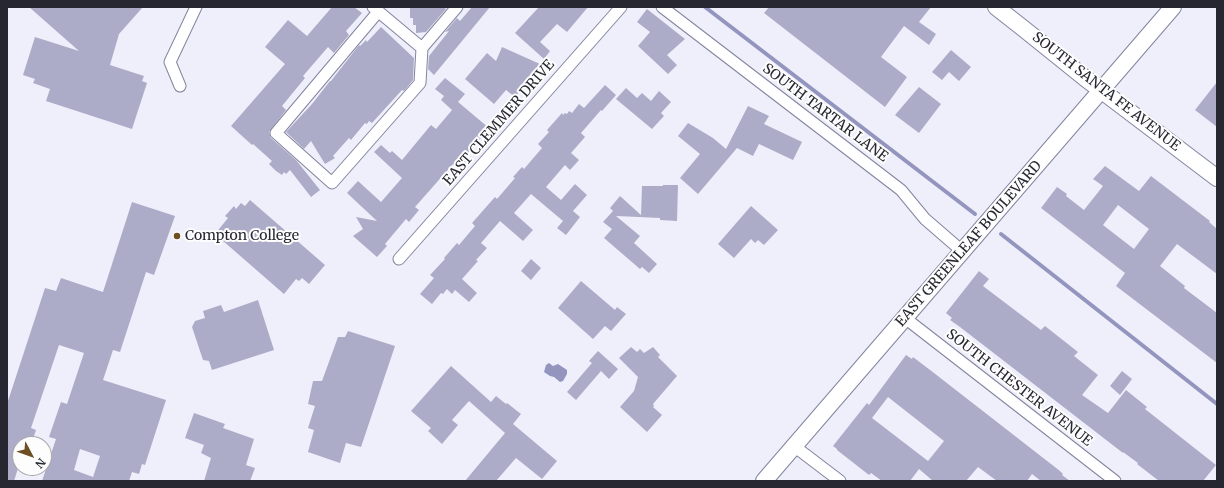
<!DOCTYPE html>
<style>
body{margin:0}
#map{position:relative;width:1224px;height:488px;overflow:hidden;background:#eeeffa;font-family:Merriweather,serif}
canvas{display:block}
.frame{position:absolute;inset:0;border:8px solid #272732;pointer-events:none}
.north{position:absolute;left:12px;top:436px;width:40px;height:40px;box-sizing:border-box;background:#fdfdfd;border:1px solid #a7a7ac;border-radius:50%;rotate:131deg;font-size:11px;font-weight:700;line-height:16px;text-align:center;color:#272732}
.north::after{content:'';display:block;margin:auto;width:14px;height:18px;background:#6d4f23;clip-path:polygon(50% 0,100% 100%,50% 72%,0 100%)}
</style>
<div id="map">
<canvas width="1224" height="488"></canvas>
<div class="frame"></div>
<div class="north">N</div>
</div>
<script>
const c = document.querySelector('canvas').getContext('2d');
c.lineJoin = 'round';
function paint(path, color) { c.fillStyle = color; c.fill(path, 'evenodd'); }
const shape = rows => new Path2D(rows.map(r => 'M' + r).join(''));
function trace(path, color, width, dash) { c.strokeStyle = color; c.lineWidth = width; c.lineCap = dash ? 'butt' : 'round'; c.setLineDash(dash || []); c.stroke(path); }
function drawText(font, color, halo, rows, align = 'center') {
  c.font = font + ' Merriweather,serif'; c.lineWidth = 4; c.setLineDash([]); c.textBaseline = 'middle'; c.strokeStyle = halo; c.fillStyle = color; for (const [text, x, y, turn = 0] of rows) {
    c.save(); c.translate(x, y); c.rotate((+turn || 0) * Math.PI / 180); c.textAlign = isNaN(turn) ? turn : align; if (halo) c.strokeText(text, 0, 0); c.fillText(text, 0, 0); c.restore();
  }
}
paint(shape([
 [549,363,553,366,558,364,567,370,567,374,563,381,560,382,554,377,550,376,544,372,546,365]
]), '#9495be');
trace(shape([
 [705,7,975,214],
 [1001,234,1217,404]
]), '#9495be', 4);
paint(shape([
 [29,7,143,7,119,34,110,65,144,76,142,81,147,83,132,129,46,101,50,89,33,83,35,79,23,75,35,37,79,51],
 [332,7,354,7,362,13,346,31,349,35,334,53,328,47,303,76,305,78,282,106,286,110,269,132,271,138,296,160,320,190,311,197,290,170,286,174,284,172,282,175,276,171,269,164,272,161,253,144,252,145,231,126,285,64,265,47,288,20,307,36],
 [410,7,444,7,446,9,426,32,416,33,416,25,413,25,413,18,410,18],
 [472,7,490,7,434,75,428,69,429,56,449,31,445,32,457,18,460,21],
 [539,7,588,7,567,32,557,24,540,42,550,51,544,59,515,33],
 [769,7,931,7,919,22,936,34,929,45,904,26,881,57,907,77,885,107,764,13],
 [647,9,685,39,667,55,677,65,668,74,638,46,650,32,637,22],
 [381,27,414,58,413,80,404,91,402,90,372,123,369,121,367,124,365,123,351,140,349,138,333,156,335,158,325,164,311,141,304,149,286,132,312,104,330,81,331,81,359,45,360,46,366,40,367,42],
 [502,47,540,64,522,84,525,86,515,97,506,90,494,104,465,79,487,53,496,61],
 [951,50,971,67,959,81,949,72,942,80,932,72],
 [445,78,465,94,458,102,489,128,466,156,470,159,460,171,453,164,415,207,419,210,409,222,406,219,385,244,387,246,377,257,353,236,363,229,356,217,377,221,347,193,358,181,381,202,402,178,374,152,381,145,390,153,392,151,402,160,431,125,436,129,452,110,441,100,444,96,435,89],
 [1217,82,1217,127,1195,110],
 [605,85,616,95,602,111,601,110,581,133,585,137,571,153,579,160,570,170,565,165,546,187,561,200,575,184,587,195,573,211,580,217,566,235,557,228,563,221,531,194,514,213,533,230,523,241,500,221,481,243,487,248,476,260,478,261,462,279,477,293,469,302,455,290,452,294,447,289,443,294,441,293,432,304,420,294,434,278,430,275,445,259,444,258,457,243,459,245,475,226,472,223,495,197,497,199,515,178,513,177,522,167,524,169,542,148,538,144,549,132,547,130,562,113,563,115,565,113,567,114,569,111,572,113,579,104,584,108],
 [919,87,941,104,919,133,895,115],
 [626,88,637,98,642,93,651,101,659,91,671,102,661,113,664,116,652,129,616,99],
 [748,106,769,116,764,124,802,142,793,160,759,144,753,156,737,148,698,194,680,178,700,154,678,136,688,123,713,138,726,149],
 [1105,166,1139,191,1151,176,1210,221,1209,222,1217,229,1217,274,1177,244,1160,266,1185,286,1184,288,1217,313,1217,363,1116,286,1125,273,1041,208,1057,187,1067,194,1066,196,1084,210,1103,186,1093,179],
 [1118,205,1149,229,1134,249,1103,225],
 [663,185,678,185,677,221,660,220,660,218,616,216,640,236,634,243,657,264,649,273,642,267,640,269,604,238,612,229,603,222,613,211,610,208,620,196,641,215,642,186,663,186],
 [250,200,325,265,309,284,302,278,299,281,296,279,284,294,215,234,228,218,225,216,234,206,236,209,241,203,245,206],
 [132,202,175,216,154,275,146,272,120,352,113,350,103,380,166,400,145,465,142,464,139,474,132,472,129,481,42,481,56,439,49,437,61,402,67,404,84,353,59,345,31,428,36,430,32,442,27,441,26,444,20,444,20,462,14,481,7,481,7,404,45,288,56,291,61,278,103,292],
 [80,449,100,456,93,477,74,470],
 [751,206,778,230,764,245,758,240,755,243,751,239,734,258,718,244],
 [531,259,541,268,531,280,521,271],
 [979,271,989,279,983,286,1041,330,1045,326,1078,352,1074,356,1098,375,1082,395,1108,413,1126,390,1147,407,1145,409,1216,465,1203,481,1159,481,1137,464,1138,463,1123,452,1123,453,960,327,950,320,952,318,946,313],
 [581,281,615,310,617,307,626,314,611,331,605,326,593,339,558,308],
 [258,300,274,350,212,370,209,361,203,360,192,327,195,321,205,318,203,311,221,305,224,312],
 [348,331,395,346,361,447,346,443,340,463,308,452,314,430,308,428,315,406,308,404,313,381,322,381,338,337,345,337],
 [631,347,637,352,640,349,644,353,653,347,660,355,658,357,677,376,653,404,654,406,653,407,662,415,647,432,620,407,634,391,638,377,619,358],
 [598,351,618,369,609,379,601,371,576,400,567,392,592,363,589,361],
 [906,355,912,359,913,357,934,373,1060,471,1063,474,1062,475,1070,481,1041,481,1032,474,1027,481,997,481,978,467,966,481,933,481,919,469,910,481,882,481,871,473,869,475,837,450,837,449,833,446,867,403,869,405],
 [888,397,944,441,928,461,872,418],
 [451,366,491,402,496,396,506,404,507,403,521,414,513,424,557,461,542,479,516,458,496,481,465,481,505,433,469,401,452,420,458,425,442,444,428,431,431,428,411,411],
 [1122,371,1132,379,1120,395,1110,386],
 [194,413,225,424,223,428,254,439,246,465,255,468,250,481,204,481,211,458,201,453,204,445,185,438]
]), '#acacc9');
const street = shape([
 [373,7,422,48,457,7],
 [662,7,901,190,925,219,962,251],
 [378,12,276,133,332,183,420,83,422,48],
 [180,86,170,62,196,7],
 [399,259,621,7],
 [905,318,1115,481],
 [794,446,840,481]
]);
const secondary = shape([
 [996,7,1024,29,1085,78,1217,178],
 [764,481,1173,7]
]);
trace(street, '#83849e', 13);
trace(secondary, '#83849e', 18);
trace(street, '#fff', 11);
trace(secondary, '#fff', 16);
for (const [x, y, r, color] of [
 [177,236,4,"#6d4f23"]
]) { const dot = new Path2D(); dot.arc(x, y, r, 0, 2 * Math.PI); c.fillStyle = color; c.fill(dot); trace(dot, '#fdfdfd', 1.5); }
drawText('14px', '#272732', '#fdfdfd', [
 ["SOUTH SANTA FE AVENUE",1106,92,38],
 ["SOUTH TARTAR LANE",825,113,37],
 ["EAST CLEMMER DRIVE",499,123,-49],
 ["EAST GREENLEAF BOULEVARD",969,244,-49],
 ["SOUTH CHESTER AVENUE",1019,388,38]
]);
drawText('14px', '#272732', '#fdfdfd', [
 ["Compton College",185,236]
], 'left');
</script>
